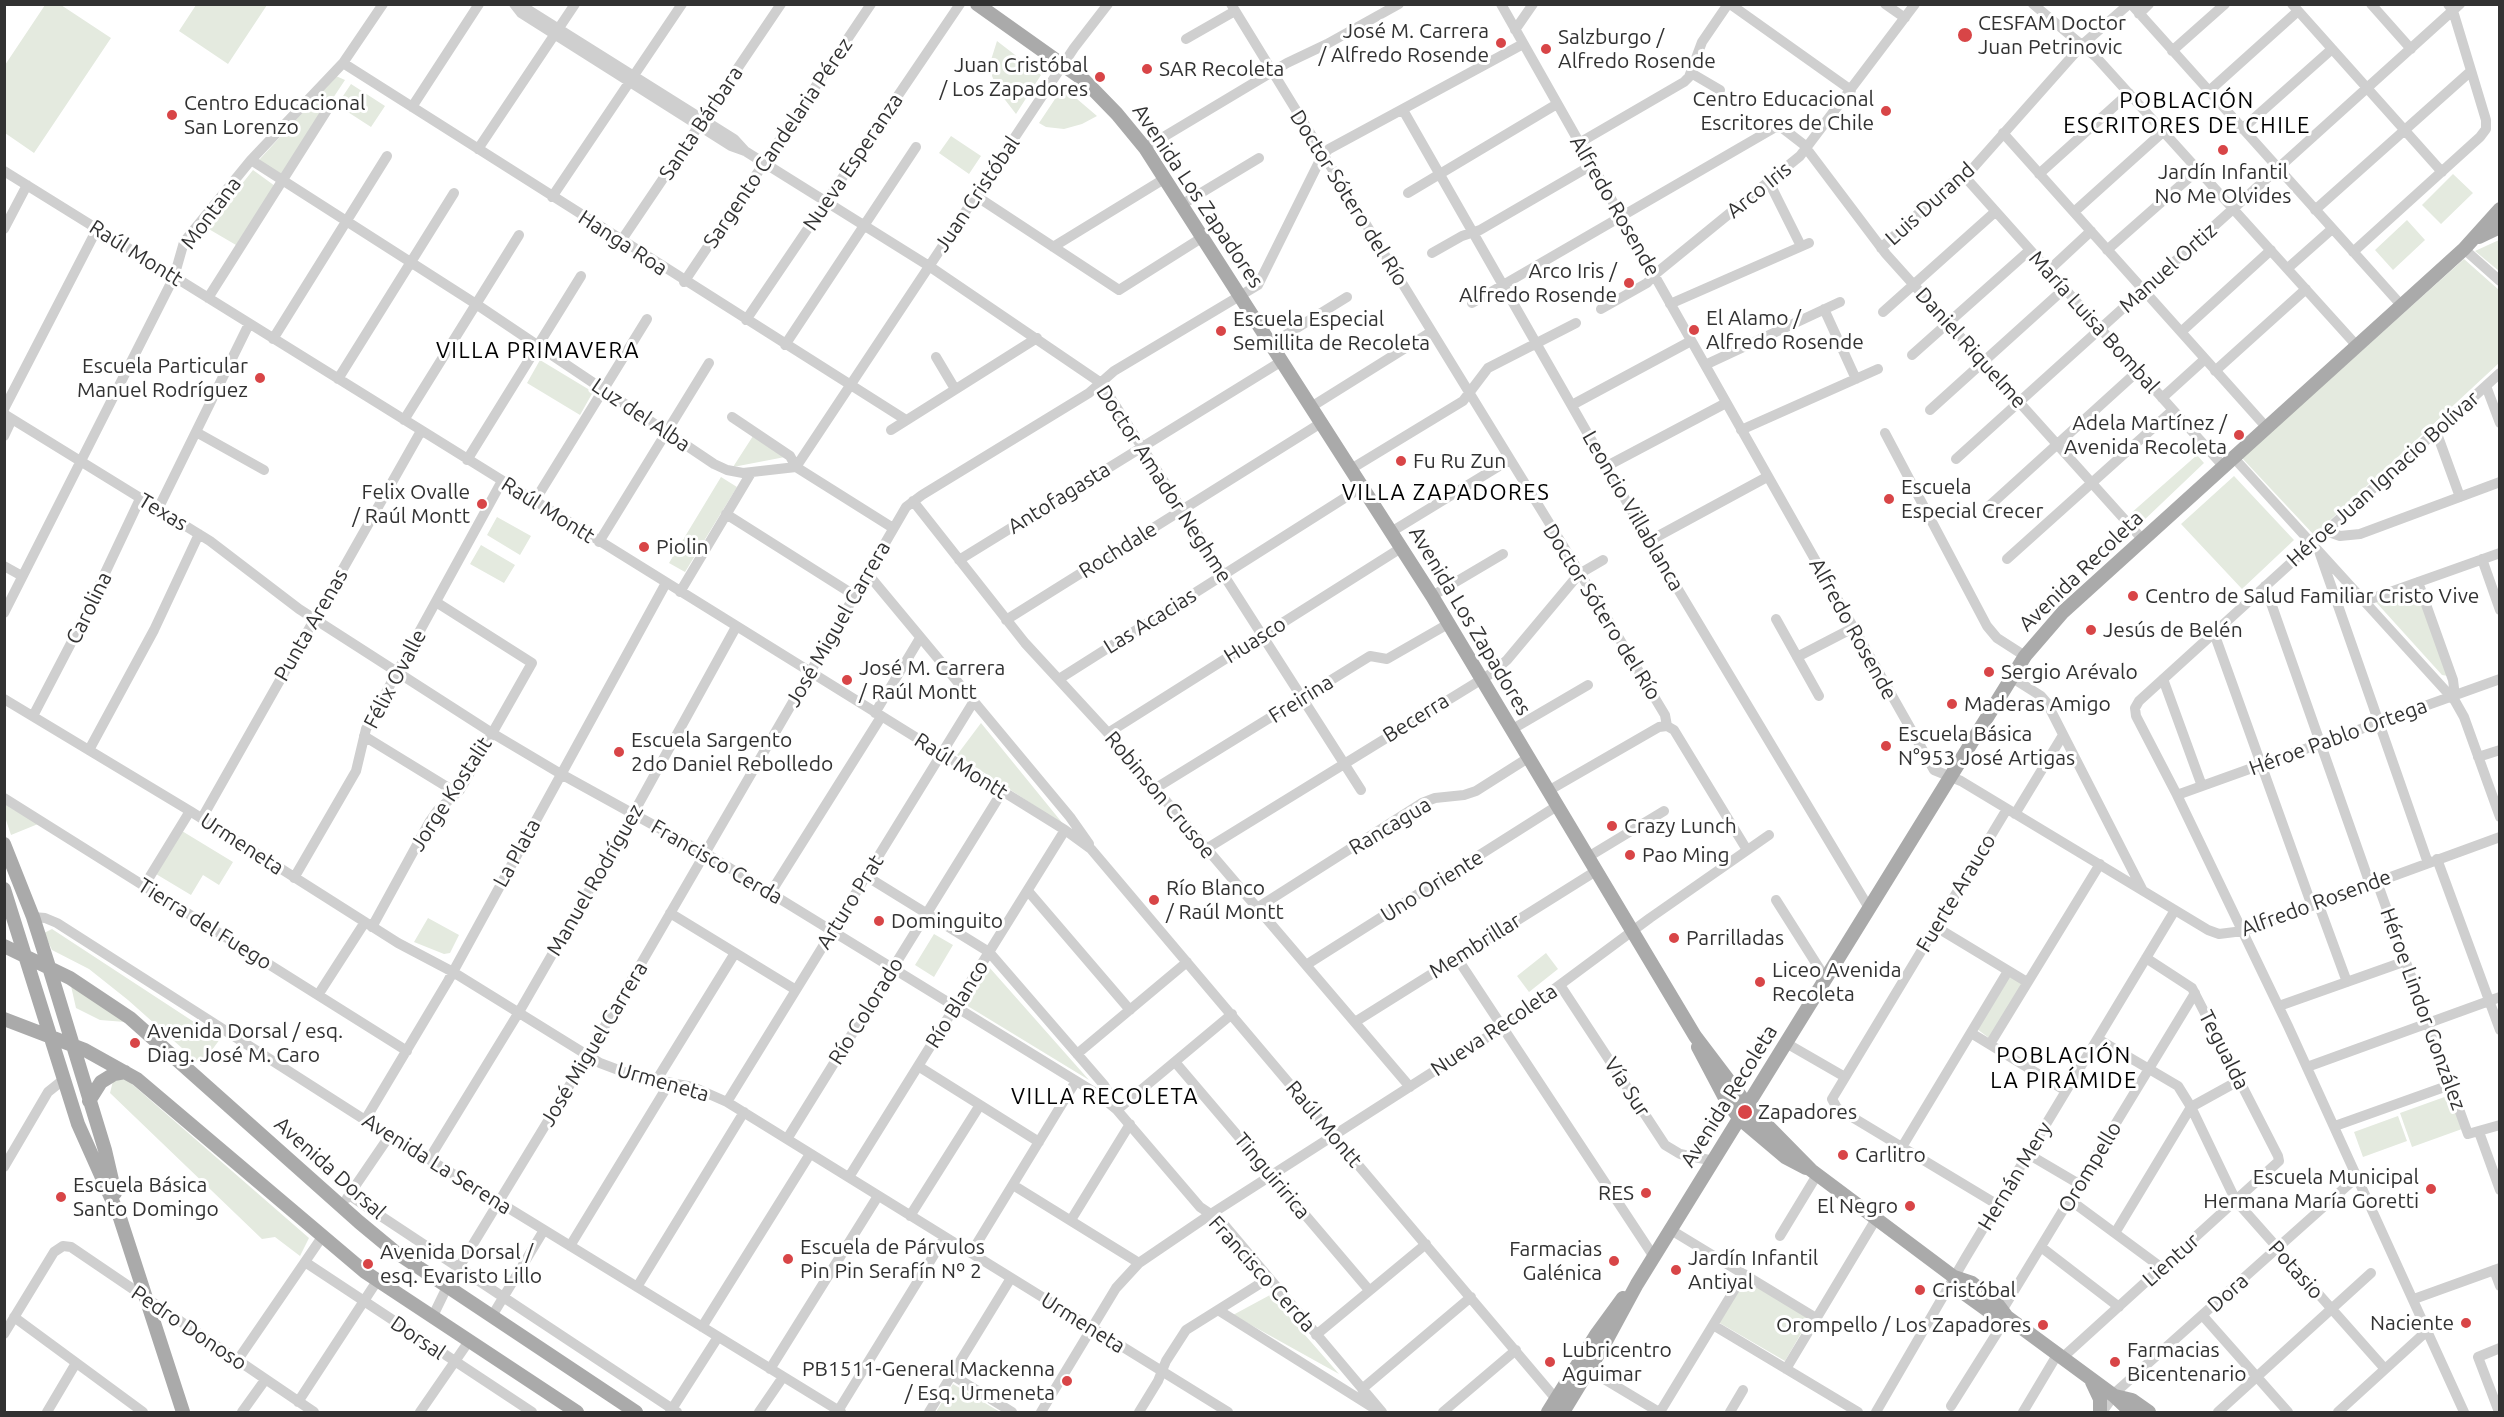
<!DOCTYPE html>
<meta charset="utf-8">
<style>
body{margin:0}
#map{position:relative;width:2504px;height:1417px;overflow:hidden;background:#fff;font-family:Ubuntu,sans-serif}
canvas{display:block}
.frame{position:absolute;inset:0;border:6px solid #323232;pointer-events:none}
</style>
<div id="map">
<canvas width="2504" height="1417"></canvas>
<div class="frame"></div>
</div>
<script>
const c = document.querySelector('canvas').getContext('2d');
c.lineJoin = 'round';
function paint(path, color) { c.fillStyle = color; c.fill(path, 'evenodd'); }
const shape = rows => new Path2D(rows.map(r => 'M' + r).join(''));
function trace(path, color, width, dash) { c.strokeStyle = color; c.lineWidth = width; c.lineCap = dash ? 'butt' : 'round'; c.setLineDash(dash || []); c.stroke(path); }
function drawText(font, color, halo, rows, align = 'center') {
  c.font = font + ' Ubuntu,sans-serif'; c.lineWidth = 6; c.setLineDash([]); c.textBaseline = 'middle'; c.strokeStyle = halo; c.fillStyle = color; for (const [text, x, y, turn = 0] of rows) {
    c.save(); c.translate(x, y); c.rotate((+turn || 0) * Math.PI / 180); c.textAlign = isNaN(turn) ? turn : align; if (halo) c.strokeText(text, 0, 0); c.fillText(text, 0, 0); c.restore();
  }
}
paint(shape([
 [45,5,61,5,111,38,34,153,5,133,5,65],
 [196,5,196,4,267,5,228,64,179,31],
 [997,41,1041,75,1016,114,999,92,992,76,991,60],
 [336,76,345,80,282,175,259,160],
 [351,84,385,106,371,127,337,105],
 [1063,87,1097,116,1082,124,1064,129,1046,127,1039,123],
 [951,136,981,156,969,174,939,153],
 [253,170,275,186,236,245,207,228],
 [2453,174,2473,193,2441,224,2422,205],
 [2407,220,2425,240,2393,270,2375,250],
 [2499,240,2499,271,2475,251],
 [2464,259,2499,290,2499,363,2314,535,2242,458],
 [540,360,593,392,580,415,527,383],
 [753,436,785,457,733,467],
 [2197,455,2204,463,2140,524,2130,514],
 [2234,476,2294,540,2242,589,2181,524],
 [721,477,737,487,685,572,669,563],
 [497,517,531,536,520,555,487,535],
 [481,545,515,565,504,583,470,564],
 [2413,590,2418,593,2448,676,2442,675,2375,601],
 [981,723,1064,825,957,755],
 [5,803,38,824,11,835,5,817],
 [182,831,233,862,219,885,203,875,191,895,156,874],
 [428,918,459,935,450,953,444,954,414,942],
 [52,929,220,1039,201,1065,128,1000,89,969,52,950,44,933],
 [934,934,953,945,934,977,915,965],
 [1546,953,1558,969,1529,992,1517,976],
 [989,967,1089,1080,966,1005],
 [2013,976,2023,982,1989,1038,1977,1029,2007,978],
 [71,986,125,1022,100,1020,76,1008],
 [125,1078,309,1238,300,1256,275,1237,262,1239,110,1093,113,1081],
 [2450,1095,2462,1129,2412,1147,2400,1113],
 [2398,1116,2407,1141,2363,1157,2354,1132],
 [1743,1278,1810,1318,1785,1361,1718,1322],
 [1270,1295,1339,1374,1233,1315],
 [953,1384,1000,1412,936,1412]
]), '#e4eadf');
trace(shape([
 [514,4,521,13,731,146,745,151,929,266,1101,383,1361,790],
 [519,4,734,139,745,151],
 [1231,4,1586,583,1665,715,1667,726,1674,730,1747,850],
 [1501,4,1934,770,1961,781,2208,930,2219,934,2243,931,2500,837],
 [1730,4,1851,90],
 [1885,4,1905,18],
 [2033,4,2096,57,2357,346],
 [2131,4,2402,306],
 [2292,4,2442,172],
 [2371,4,2411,49],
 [2139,14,2149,4],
 [1515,30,1533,4],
 [1186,39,1235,11],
 [2172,51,2225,4],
 [343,63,906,420],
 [1691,73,1720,90],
 [2209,91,2298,11],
 [412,107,479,4],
 [1403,110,1649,541,1869,908],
 [2242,129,2332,49],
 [2003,133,2267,428],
 [1579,143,1684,82,1689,77,1702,42,1728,4],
 [1145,148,1287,63,1327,44,1399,4],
 [478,149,575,4],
 [251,160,476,304,714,464,727,470,743,473,796,467,893,528],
 [4,171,1065,830,1091,849,1556,1399],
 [2039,174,2129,93],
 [1965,177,2224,467],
 [1769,182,1801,246],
 [1408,193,1557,104],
 [976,196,1119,290,1203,237],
 [552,197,682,4],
 [1181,205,1259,158],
 [2315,210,2471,71],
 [2074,212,2164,131],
 [4,229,27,185],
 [621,241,781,4],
 [1053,247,1164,179],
 [1881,248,1954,181,1965,177,2083,44,2129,4],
 [2464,249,2500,281],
 [2107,250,2199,169],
 [2353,252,2480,137,2486,129,2486,120,2453,11,2448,4],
 [1432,253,1462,236,1480,230,1592,165],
 [2288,268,2332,229],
 [2048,271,2091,231],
 [684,282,871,4],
 [208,298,327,110],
 [1472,303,1774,128,1781,127,1803,144,1886,254,2143,540],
 [1670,304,1809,243],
 [1601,309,1647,283,1654,275,1800,156,1915,4],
 [1824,309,1856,379],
 [1883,312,1995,212],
 [746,320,960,4],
 [2181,332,2271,250],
 [273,339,387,156],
 [1271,344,1347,297],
 [785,345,916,147],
 [1912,355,2030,250],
 [936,357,955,389],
 [1705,365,1840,302],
 [2215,371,2306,289],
 [338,379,454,193],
 [2486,386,2500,423],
 [2162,398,2205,359],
 [1572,405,1691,341],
 [1311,407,1431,332],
 [4,409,97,229],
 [1930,410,2064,289],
 [4,414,210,541,299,609,492,733,561,774,715,859,1099,1095,1117,1110,1200,1207,1221,1221,1382,1412],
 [732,417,790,456,796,467],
 [404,420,519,235],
 [891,430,1037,338],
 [1741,430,1878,369],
 [2436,431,2460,497],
 [196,432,264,470],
 [1885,433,1987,626,1997,638,2025,656],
 [4,436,12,419],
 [2234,458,2455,701,2464,717,2500,817],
 [1956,459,2460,4],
 [467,460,581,276],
 [1607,466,1726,403],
 [796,467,1074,48,1108,4],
 [1351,469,1463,401,1488,368,1576,323],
 [913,501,1025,643,1108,733,1410,1087],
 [534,502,647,319],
 [1987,508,2138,371],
 [158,509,249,324],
 [726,514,854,595],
 [2326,531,2340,536,2360,534,2500,482],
 [1391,532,1509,460],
 [1649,541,1767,477],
 [599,542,709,363],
 [2320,554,2428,863],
 [2007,559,2173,410],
 [2482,559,2500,610],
 [959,560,1282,361],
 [4,566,22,576],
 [867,573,1070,817,1089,844],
 [2418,582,2453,680,2454,688,2451,696],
 [2265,586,2370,884],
 [680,592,751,473],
 [1432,596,1503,554],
 [2365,601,2500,553],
 [4,613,174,277,184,242,251,160,343,63,383,4],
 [1776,619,1819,696],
 [1006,620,1321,423],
 [2214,633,2312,906],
 [1797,657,1853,628],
 [2011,677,2041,696,2047,703,2142,889],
 [1059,679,1362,487],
 [2163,679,2202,786],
 [4,699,190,811,398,943,453,972,600,1063,637,1077,693,1087,727,1102,1228,1412],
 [875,713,920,638],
 [33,716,80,626,140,499],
 [1511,730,1588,685],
 [1108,733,1401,548],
 [364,736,457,793],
 [89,750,154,630,199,534],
 [2478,757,2500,750],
 [1156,788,1370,656,1387,659,1448,624],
 [1548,791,1659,727,1667,726],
 [2177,795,2500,679],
 [4,798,407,1051],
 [2015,814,2063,735],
 [202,818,421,431],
 [1206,849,1492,673,1507,660,1579,574,1603,560],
 [1588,857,1664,811],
 [2437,859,2500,1030],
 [866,876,989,952,1104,1085,1115,1104],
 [294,878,356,771,366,729,502,481],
 [2377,882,2468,1134,2500,1125],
 [144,886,190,811],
 [1028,891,1130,1010],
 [771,892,881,717],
 [1776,900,1826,979],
 [2318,903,2347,982],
 [1257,908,1422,803,1435,798,1464,795,1476,791,1528,758],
 [670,913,796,990],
 [33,917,45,918,57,923,365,1120,841,1412],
 [372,927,430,821,437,811,460,790,532,663,436,602],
 [1936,927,2027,982],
 [1457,958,1654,1257],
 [1306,965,1557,806],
 [1560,985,1665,1145,1680,1154,1714,1161],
 [318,995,365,922],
 [2279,1006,2406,961],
 [1355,1022,1596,871],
 [1971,1033,2066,1091],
 [2098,1039,2178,1086,2191,1107,2236,1201,2385,1369],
 [1786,1043,1845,1077],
 [1990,1044,2100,864],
 [1077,1054,1187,962],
 [1175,1062,1369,1290],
 [918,1066,1039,1142],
 [2307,1067,2500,997],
 [656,1081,735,953],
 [727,1102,974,701],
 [1117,1110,1232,1014],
 [365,1120,448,981,666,583],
 [2335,1126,2450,1085],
 [2479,1132,2500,1190],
 [787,1139,1002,792],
 [1902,1147,2008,971],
 [2028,1154,2079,1184],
 [429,1159,519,1012,633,814,736,627],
 [4,1167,48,1092,63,1080],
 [849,1177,1065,830],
 [1013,1185,1139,1263],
 [349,1195,677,1412],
 [347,1198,390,1135],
 [2070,1200,2162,1268],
 [1998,1205,1837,1108,1832,1099,2007,809],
 [910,1216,980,1105],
 [1071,1220,1130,1124],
 [1671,1230,1816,1318],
 [2115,1233,2191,1107,2240,1080],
 [1780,1236,1817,1175],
 [570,1246,670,1082],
 [2041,1247,2119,1307],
 [971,1253,1076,1081],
 [305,1262,532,1412],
 [2494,1270,2500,1286],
 [637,1287,744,1112],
 [2414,1299,2500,1268],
 [2003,1309,2195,993],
 [1218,1310,1372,1407],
 [492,1316,544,1230],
 [2203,1316,2288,1412],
 [14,1317,143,1412],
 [432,1318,447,1287,588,1055,906,507,922,495,1089,393,1114,371,1258,285,1322,156,1329,149,1523,44],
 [1713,1325,1858,1412],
 [702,1327,810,1154],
 [4,1334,54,1252,63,1246,71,1247,314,1412],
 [1316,1335,1426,1244],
 [2062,1358,2279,1161,2278,1156,2192,988,2146,958],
 [237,1361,322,1237],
 [770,1369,878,1196],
 [1786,1369,1876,1219],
 [1589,1370,1659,1412],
 [952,1375,1012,1412],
 [1362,1389,1471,1297],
 [298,1402,377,1281],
 [1951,1406,2007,1317],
 [838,1411,945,1237],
 [47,1412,76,1363],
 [242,1412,265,1380],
 [420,1412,469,1341],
 [670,1412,718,1337],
 [759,1412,783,1377],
 [929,1412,1011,1278],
 [1041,1412,1116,1288,1139,1263,1211,1214,1503,1027,1650,918,1769,835],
 [1139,1412,1158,1381,1166,1361,1186,1330,1269,1278],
 [1443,1412,1516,1350],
 [1660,1412,1744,1274],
 [1730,1412,1743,1390],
 [1876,1412,1966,1257,2175,910],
 [2023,1412,2057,1355],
 [2102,1412,2117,1391,2358,1176],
 [2218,1412,2371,1273],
 [2338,1412,2428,1330],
 [2464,1412,2288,1026,2177,795,2136,716,2135,708,2139,701,2500,373],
 [2499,1412,2478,1357,2500,1348]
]), '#cfcfcf', 10);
trace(shape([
 [977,4,1084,80,1117,114,1145,148,1432,596,1695,1036,1748,1106,1811,1170,1954,1277,1972,1283,1995,1301,2007,1317,2113,1395,2131,1412],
 [2479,237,2500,227],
 [4,844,33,917,49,967,105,1150,115,1193],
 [4,889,78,1124,120,1218,183,1412],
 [4,946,70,978,130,1018,359,1222,394,1251,636,1412],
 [4,1019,85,1050,137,1079,365,1272,577,1412],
 [1698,1047,1726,1100,1740,1119,1785,1157,1806,1168],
 [89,1101,101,1082,114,1074,125,1072],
 [1954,1277,1959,1289,1965,1294,1990,1312,2001,1317,2007,1317],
 [2092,1382,2100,1399,2100,1412],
 [2115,1396,2132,1400,2149,1412],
 [1548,1412,1596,1335,1623,1298],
 [1563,1412,1605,1343,1637,1284,2025,656,2063,612,2464,249,2500,209]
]), '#aaa', 14);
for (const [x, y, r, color] of [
 [1965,35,8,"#d84547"],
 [1501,43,6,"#d84547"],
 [1546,49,6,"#d84547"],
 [1147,69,6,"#d84547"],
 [1100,77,6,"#d84547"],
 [1886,111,6,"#d84547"],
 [172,115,6,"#d84547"],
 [2223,150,6,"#d84547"],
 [1629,283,6,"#d84547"],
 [1694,330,6,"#d84547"],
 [1221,331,6,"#d84547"],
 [260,378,6,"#d84547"],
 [2239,435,6,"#d84547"],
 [1401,461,6,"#d84547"],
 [1889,499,6,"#d84547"],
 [482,504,6,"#d84547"],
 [644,547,6,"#d84547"],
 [2133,596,6,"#d84547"],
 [2091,630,6,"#d84547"],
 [1989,672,6,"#d84547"],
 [847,680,6,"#d84547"],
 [1952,704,6,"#d84547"],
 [1886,746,6,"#d84547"],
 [619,752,6,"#d84547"],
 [1612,826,6,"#d84547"],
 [1630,855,6,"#d84547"],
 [1154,900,6,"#d84547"],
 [879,921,6,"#d84547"],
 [1674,938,6,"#d84547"],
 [1760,982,6,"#d84547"],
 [135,1043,6,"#d84547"],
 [1745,1112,8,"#d84547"],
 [1843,1155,6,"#d84547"],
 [2431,1189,6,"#d84547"],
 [1646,1193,6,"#d84547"],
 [61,1197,6,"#d84547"],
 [1910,1206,6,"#d84547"],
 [788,1259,6,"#d84547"],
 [1614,1261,6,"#d84547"],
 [368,1264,6,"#d84547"],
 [1676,1270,6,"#d84547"],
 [1920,1290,6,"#d84547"],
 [2466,1323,6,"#d84547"],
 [2043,1325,6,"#d84547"],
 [1550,1362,6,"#d84547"],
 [2115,1362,6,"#d84547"],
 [1067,1381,6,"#d84547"]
]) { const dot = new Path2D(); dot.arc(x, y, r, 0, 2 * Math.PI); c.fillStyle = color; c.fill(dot); trace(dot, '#fff', 2); }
drawText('21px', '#323232', '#fff', [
 ["CESFAM Doctor",1978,23],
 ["Juan Petrinovic",1978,47],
 ["José M. Carrera",1489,31,"right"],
 ["/ Alfredo Rosende",1489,55,"right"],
 ["Salzburgo /",1558,37],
 ["Alfredo Rosende",1558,61],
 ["Juan Cristóbal",1088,65,"right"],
 ["/ Los Zapadores",1088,89,"right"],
 ["SAR Recoleta",1159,69],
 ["Centro Educacional",1874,99,"right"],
 ["Escritores de Chile",1874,123,"right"],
 ["Centro Educacional",184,103],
 ["San Lorenzo",184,127],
 ["Jardín Infantil",2223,172,"center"],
 ["No Me Olvides",2223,196,"center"],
 ["Arco Iris /",1617,271,"right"],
 ["Alfredo Rosende",1617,295,"right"],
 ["El Alamo /",1706,318],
 ["Alfredo Rosende",1706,342],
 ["Escuela Especial",1233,319],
 ["Semillita de Recoleta",1233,343],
 ["Escuela Particular",248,366,"right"],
 ["Manuel Rodríguez",248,390,"right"],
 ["Adela Martínez /",2227,423,"right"],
 ["Avenida Recoleta",2227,447,"right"],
 ["Fu Ru Zun",1413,461],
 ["Escuela",1901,487],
 ["Especial Crecer",1901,511],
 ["Felix Ovalle",470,492,"right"],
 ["/ Raúl Montt",470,516,"right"],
 ["Piolin",656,547],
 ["Centro de Salud Familiar Cristo Vive",2145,596],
 ["Jesús de Belén",2103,630],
 ["José M. Carrera",859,668],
 ["/ Raúl Montt",859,692],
 ["Sergio Arévalo",2001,672],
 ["Maderas Amigo",1964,704],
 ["Escuela Básica",1898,734],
 ["N°953 José Artigas",1898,758],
 ["Escuela Sargento",631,740],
 ["2do Daniel Rebolledo",631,764],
 ["Crazy Lunch",1624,826],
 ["Pao Ming",1642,855],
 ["Río Blanco",1166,888],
 ["/ Raúl Montt",1166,912],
 ["Dominguito",891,921],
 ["Parrilladas",1686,938],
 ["Liceo Avenida",1772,970],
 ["Recoleta",1772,994],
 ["Avenida Dorsal / esq.",147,1031],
 ["Diag. José M. Caro",147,1055],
 ["Zapadores",1758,1112],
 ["Carlitro",1855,1155],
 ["Escuela Municipal",2419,1177,"right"],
 ["Hermana María Goretti",2419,1201,"right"],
 ["Escuela Básica",73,1185],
 ["Santo Domingo",73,1209],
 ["RES",1634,1193,"right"],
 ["El Negro",1898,1206,"right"],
 ["Escuela de Párvulos",800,1247],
 ["Pin Pin Serafín Nº 2",800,1271],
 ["Farmacias",1602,1249,"right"],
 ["Galénica",1602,1273,"right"],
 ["Avenida Dorsal /",380,1252],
 ["esq. Evaristo Lillo",380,1276],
 ["Jardín Infantil",1688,1258],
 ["Antiyal",1688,1282],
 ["Cristóbal",1932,1290],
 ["Naciente",2454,1323,"right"],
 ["Orompello / Los Zapadores",2031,1325,"right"],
 ["Lubricentro",1562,1350],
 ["Aguimar",1562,1374],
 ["Farmacias",2127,1350],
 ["Bicentenario",2127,1374],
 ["PB1511-General Mackenna",1055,1369,"right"],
 ["/ Esq. Urmeneta",1055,1393,"right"]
], 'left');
drawText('21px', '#323232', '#fff', [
 ["Santa Bárbara",701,123,-56],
 ["Sargento Candelaria Pérez",778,143,-56],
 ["Nueva Esperanza",853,162,-56],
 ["Arco Iris",1759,190,-39],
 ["Juan Cristóbal",977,194,-56],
 ["Avenida Los Zapadores",1198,196,56],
 ["Doctor Sótero del Río",1349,198,58],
 ["Luis Durand",1930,204,-42],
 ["Alfredo Rosende",1615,206,60],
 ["Montana",211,213,-53],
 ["Hanga Roa",623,243,33],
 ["Raúl Montt",136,253,32],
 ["Manuel Ortiz",2168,268,-42],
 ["María Luisa Bombal",2094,322,48],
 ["Daniel Riquelme",1971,348,48],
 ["Luz del Alba",641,415,34],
 ["Héroe Juan Ignacio Bolívar",2383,479,-42],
 ["Doctor Amador Neghme",1164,484,57],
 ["Antofagasta",1059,498,-32],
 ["Raúl Montt",548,510,32],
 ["Leoncio Villablanca",1633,511,60],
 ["Texas",163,512,31],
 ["Rochdale",1118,550,-32],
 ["Avenida Recoleta",2081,571,-44],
 ["Carolina",89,608,-64],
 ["Doctor Sótero del Río",1602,612,58],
 ["Las Acacias",1150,621,-32],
 ["Avenida Los Zapadores",1470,621,59],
 ["José Miguel Carrera",838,624,-60],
 ["Punta Arenas",311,625,-60],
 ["Alfredo Rosende",1853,629,61],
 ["Huasco",1255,640,-32],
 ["Félix Ovalle",395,679,-62],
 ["Freirina",1301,699,-32],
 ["Becerra",1416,718,-32],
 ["Héroe Pablo Ortega",2338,737,-20],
 ["Raúl Montt",961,766,32],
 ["Jorge Kostalit",451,794,-57],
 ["Robinson Crusoe",1160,795,50],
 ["Rancagua",1390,826,-31],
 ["Urmeneta",242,844,33],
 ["La Plata",517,853,-61],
 ["Francisco Cerda",717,862,30],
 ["Manuel Rodríguez",595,880,-60],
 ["Uno Oriente",1432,886,-32],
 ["Fuerte Arauco",1956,893,-59],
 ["Arturo Prat",850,902,-58],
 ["Alfredo Rosende",2316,903,-20],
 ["Tierra del Fuego",205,924,32],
 ["Membrillar",1475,946,-32],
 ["Río Blanco",957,1004,-58],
 ["Héroe Lindor González",2423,1009,70],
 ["Río Colorado",866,1011,-58],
 ["Nueva Recoleta",1494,1030,-34],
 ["José Miguel Carrera",594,1044,-59],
 ["Tegualda",2224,1050,63],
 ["Urmeneta",663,1082,16],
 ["Vía Sur",1627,1087,57],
 ["Avenida Recoleta",1729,1096,-58],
 ["Raúl Montt",1324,1124,50],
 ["Avenida La Serena",437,1164,32],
 ["Orompello",2090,1167,-59],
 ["Avenida Dorsal",330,1168,42],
 ["Tinguiririca",1272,1176,50],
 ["Hernán Mery",2015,1176,-59],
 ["Lientur",2171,1260,-42],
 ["Potasio",2296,1270,48],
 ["Francisco Cerda",1262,1274,48],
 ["Dora",2228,1293,-42],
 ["Urmeneta",1083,1323,32],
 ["Pedro Donoso",189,1328,34],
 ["Dorsal",418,1338,34]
]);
c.letterSpacing = '1.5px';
drawText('22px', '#000', '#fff', [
 ["POBLACIÓN",2187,101],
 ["ESCRITORES DE CHILE",2187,126],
 ["VILLA PRIMAVERA",538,351],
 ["VILLA ZAPADORES",1446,493],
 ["POBLACIÓN",2064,1056],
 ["LA PIRÁMIDE",2064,1081],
 ["VILLA RECOLETA",1105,1097]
]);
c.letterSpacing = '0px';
</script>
